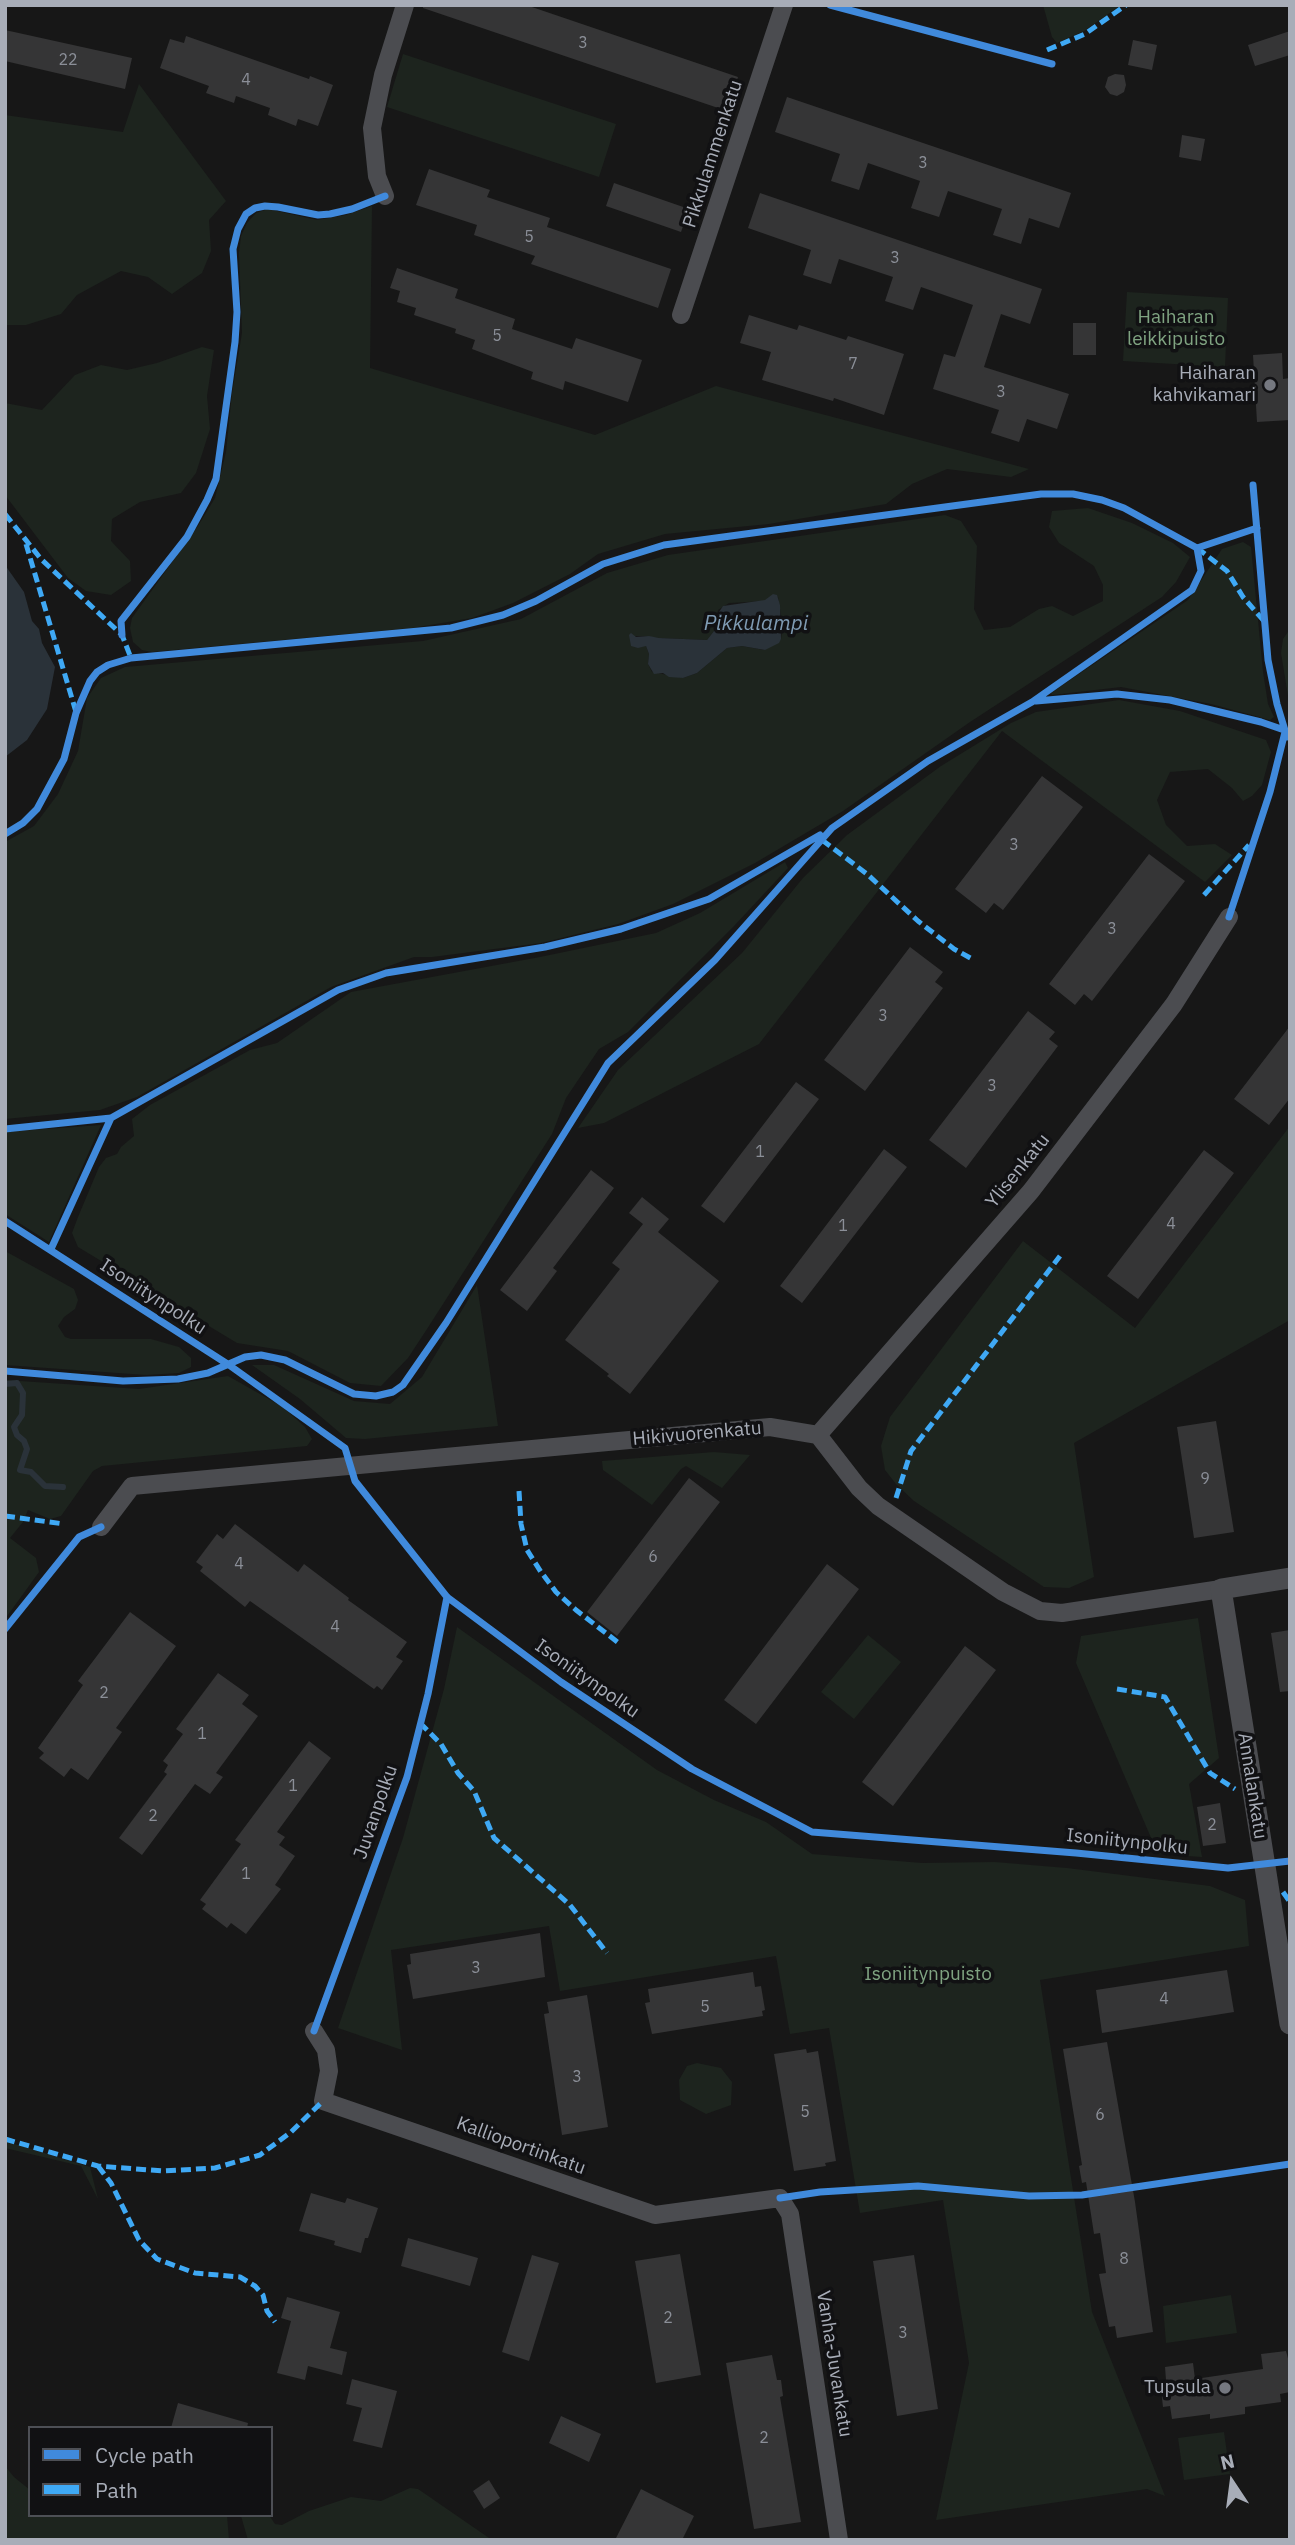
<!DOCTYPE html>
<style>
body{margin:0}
#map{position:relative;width:1295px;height:2545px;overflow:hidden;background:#171717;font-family:"IBM Plex Sans",sans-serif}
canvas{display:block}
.frame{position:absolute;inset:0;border:7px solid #a8adb8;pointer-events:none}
.legend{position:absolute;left:28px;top:2426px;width:245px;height:91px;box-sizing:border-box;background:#111113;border:2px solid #4d4f55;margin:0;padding:9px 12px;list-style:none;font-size:21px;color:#a8adb8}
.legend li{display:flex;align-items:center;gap:14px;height:35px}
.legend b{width:35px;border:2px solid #4d4f55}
.north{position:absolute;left:1197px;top:2447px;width:70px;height:70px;-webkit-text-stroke:5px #111113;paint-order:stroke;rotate:347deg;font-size:19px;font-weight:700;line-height:28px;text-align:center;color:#a8adb8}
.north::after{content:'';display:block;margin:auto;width:24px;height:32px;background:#a8adb8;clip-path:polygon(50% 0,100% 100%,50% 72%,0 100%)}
</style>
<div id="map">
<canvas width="1295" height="2545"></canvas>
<div class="frame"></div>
<ul class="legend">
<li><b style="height:9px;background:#408adc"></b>Cycle path</li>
<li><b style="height:9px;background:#3fa9f5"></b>Path</li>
</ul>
<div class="north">N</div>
</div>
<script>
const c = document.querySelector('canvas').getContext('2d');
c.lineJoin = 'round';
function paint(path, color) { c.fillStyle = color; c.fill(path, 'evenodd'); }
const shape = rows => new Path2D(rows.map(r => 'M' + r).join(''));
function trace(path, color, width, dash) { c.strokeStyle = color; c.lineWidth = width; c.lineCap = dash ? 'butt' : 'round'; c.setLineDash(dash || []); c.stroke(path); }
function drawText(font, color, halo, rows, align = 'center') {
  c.font = font + ' "IBM Plex Sans",sans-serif'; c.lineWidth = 7; c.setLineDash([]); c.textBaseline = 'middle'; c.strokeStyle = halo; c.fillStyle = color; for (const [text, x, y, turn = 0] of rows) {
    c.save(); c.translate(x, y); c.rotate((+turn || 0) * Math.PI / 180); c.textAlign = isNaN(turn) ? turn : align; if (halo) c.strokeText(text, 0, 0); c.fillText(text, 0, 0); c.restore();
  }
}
paint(shape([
 [1043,5,1098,7,1121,5,1084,31,1057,43,1052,37],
 [403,54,616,124,599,177,387,107],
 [139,84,226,201,209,220,211,251,202,273,172,294,148,277,121,271,77,295,61,314,26,325,5,325,5,115,123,132],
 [372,206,370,368,595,435,716,386,1029,469,1011,477,947,469,912,484,886,504,769,524,665,534,598,554,570,574,513,603,472,618,412,628,152,652,142,650,133,642,130,628,132,618,198,526,215,498,226,452,232,393,242,333,239,253,241,236,247,223,256,213,268,209,317,220,346,215],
 [1127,292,1228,298,1225,367,1123,361],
 [202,347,214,350,207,396,210,429,196,473,181,493,140,502,112,519,111,541,130,561,131,581,111,595,86,591,68,578,5,495,5,403,42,410,75,375,101,365,127,370,157,363],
 [1088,508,1132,523,1173,543,1190,557,1176,582,1162,597,970,722,843,811,755,863,673,904,618,924,541,943,432,957,414,957,331,987,137,1097,100,1110,5,1119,5,842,34,826,58,794,78,751,87,698,101,678,125,667,423,641,521,619,607,573,668,555,945,515,961,521,977,546,974,609,984,630,1010,627,1039,609,1052,606,1073,616,1103,601,1103,585,1094,566,1059,543,1049,527,1052,511],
 [778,597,783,627,781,639,764,650,742,646,727,648,697,673,683,678,652,672,648,664,649,654,646,646,631,646,635,636,643,636,659,638,707,640,714,631,718,610,729,603,765,601],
 [1243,542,1251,547,1263,672,1268,704,1274,717,1270,720,1211,704,1121,687,1052,695,1051,693,1188,600,1222,549],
 [1290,629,1290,708,1281,653,1283,639],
 [1119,700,1180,711,1266,740,1271,752,1262,785,1252,796,1243,801,1232,788,1208,769,1170,772,1157,800,1166,825,1187,846,1215,844,1232,855,1205,882,1002,731,759,1044,604,1123,578,1128,618,1070,742,953,803,878,847,835,941,766,1011,723,1036,712],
 [785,862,788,868,734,926,628,1032,599,1049,566,1098,552,1134,427,1329,408,1358,381,1386,350,1383,288,1351,237,1343,78,1247,72,1233,78,1217,99,1167,106,1158,117,1154,121,1147,134,1136,132,1119,150,1105,250,1050,277,1043,351,992,540,957,656,933,700,913],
 [101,1125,49,1242,5,1214,5,1132],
 [1290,1126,1290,1320,1074,1443,1094,1577,1069,1588,1044,1587,914,1501,896,1484,885,1470,881,1446,890,1417,1023,1241,1135,1328],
 [5,1251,74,1289,78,1300,75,1309,64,1317,58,1326,65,1337,71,1339,151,1339,179,1347,191,1358,191,1367,179,1373,146,1375,5,1365],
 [477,1285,498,1426,365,1439,346,1438,300,1399,252,1365,274,1365,354,1401,390,1404,422,1377],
 [228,1376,283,1407,305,1427,312,1439,307,1446,102,1466,93,1471,61,1516,50,1519,28,1510,23,1522,10,1538,36,1558,39,1572,5,1619,5,1380,139,1389],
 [714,1452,750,1455,722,1488,686,1466,681,1469,652,1505,603,1470,602,1461],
 [1198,1618,1219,1758,1189,1784,1202,1857,1158,1854,1076,1663,1081,1636],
 [457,1627,657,1770,714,1800,766,1822,812,1854,922,1863,995,1862,1067,1868,1210,1886,1245,1900,1249,1946,1040,1980,1092,2312,1165,2496,1147,2489,936,2520,969,2363,943,2200,860,2213,829,2028,790,2034,776,1956,560,1991,549,1926,391,1950,402,2050,338,2028,403,1838,444,1689],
 [868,1635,901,1662,854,1719,821,1692],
 [697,2063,721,2068,732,2082,731,2105,706,2114,680,2100,679,2080,687,2066],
 [5,2141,90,2167,98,2199,81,2166,5,2148],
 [1231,2295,1237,2333,1166,2343,1163,2306],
 [1224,2432,1230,2474,1184,2480,1178,2438],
 [5,2466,14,2477,30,2490,30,2515,227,2515,229,2540,5,2540],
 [410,2488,418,2489,492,2540,248,2540,241,2516,269,2515,275,2524,282,2525,309,2511,351,2497,381,2501]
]), '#1d241e');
paint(shape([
 [5,565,24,592,32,621,39,629,42,643,55,667,47,709,27,740,5,757],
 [773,594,777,595,780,605,781,639,779,643,765,650,742,646,727,648,697,673,683,678,669,677,663,673,654,674,648,664,649,654,646,646,638,648,631,646,629,635,631,633,636,637,649,636,659,638,707,640,714,631,715,618,723,606,765,600]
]), '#2a3239');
trace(shape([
 [5,1384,17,1383,23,1393,22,1415,14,1427,17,1435,24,1441,27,1449,20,1470,31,1472,45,1486,63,1487]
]), '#2a3239', 6);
paint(shape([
 [423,5,526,5,738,77,727,111,423,8],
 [5,30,132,58,125,89,5,61],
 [1290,31,1290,55,1255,66,1248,45],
 [186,36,309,79,310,76,333,85,318,126,298,119,296,126,268,115,270,108,236,96,234,103,206,93,209,86,160,68,170,39,184,43],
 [1133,40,1157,45,1152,70,1128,65],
 [1115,74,1124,75,1126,85,1124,92,1117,96,1110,94,1105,87,1108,77],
 [787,97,1071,193,1059,228,1029,218,1021,244,993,235,1002,209,948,191,939,217,911,208,920,181,868,163,859,190,831,181,840,154,775,132],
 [1182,135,1205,139,1201,161,1179,157],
 [429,169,490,190,487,197,550,218,547,227,671,269,658,308,531,264,535,256,474,235,477,225,416,205],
 [614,183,689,209,681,232,606,206],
 [760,193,1042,289,1030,324,1001,314,984,367,1069,394,1057,429,1027,419,1019,442,991,433,999,410,933,389,944,354,955,357,973,305,921,287,913,310,885,301,893,277,839,259,831,284,803,275,811,250,748,228],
 [397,268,458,289,455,298,515,319,512,329,572,349,576,338,642,360,628,402,565,381,563,390,531,379,533,372,472,349,475,340,455,333,456,329,414,315,416,308,397,302,400,291,390,288],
 [749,315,797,330,799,325,846,340,848,336,904,354,884,415,834,398,833,401,762,380,771,352,740,343],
 [1073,323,1096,323,1096,355,1073,355],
 [1282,353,1283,379,1290,378,1290,420,1257,422,1253,355],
 [1042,776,1083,807,1003,910,994,903,986,913,955,889],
 [1149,854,1185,881,1092,1001,1084,994,1075,1005,1049,984],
 [910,947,943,972,935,982,943,988,865,1091,824,1060],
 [1028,1011,1055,1032,1049,1039,1058,1046,966,1168,929,1140],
 [1290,1026,1290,1098,1269,1125,1234,1099],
 [796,1082,819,1099,724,1223,701,1206],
 [884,1149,907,1167,802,1303,780,1286],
 [1204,1150,1234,1173,1138,1299,1107,1276],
 [591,1170,614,1188,553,1268,557,1271,527,1311,500,1290],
 [642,1197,669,1219,658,1232,719,1281,630,1394,607,1376,609,1374,565,1340,620,1269,612,1263,643,1224,629,1213],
 [1216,1421,1234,1532,1194,1538,1177,1427],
 [689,1478,720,1502,617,1636,587,1612],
 [235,1524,298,1572,304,1564,349,1598,348,1600,407,1642,396,1657,403,1661,382,1690,377,1686,374,1689,250,1601,245,1607,200,1571,203,1567,196,1562,217,1534,223,1539],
 [827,1564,859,1589,756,1724,724,1700],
 [130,1612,176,1646,116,1728,122,1732,88,1780,71,1768,64,1777,39,1758,44,1753,38,1748,83,1685,78,1681],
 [1290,1630,1290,1691,1280,1692,1271,1633],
 [965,1646,996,1670,893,1806,862,1782],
 [218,1673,249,1695,242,1704,258,1716,216,1773,223,1777,210,1794,195,1784,142,1855,119,1838,167,1774,164,1772,168,1765,163,1761,183,1734,176,1729],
 [309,1741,331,1758,277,1832,285,1837,279,1845,295,1856,275,1885,281,1889,246,1934,231,1923,227,1928,202,1909,206,1904,200,1900,241,1844,235,1840],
 [1220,1803,1226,1843,1203,1846,1197,1807],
 [540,1933,545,1977,413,1999,407,1965,411,1964,410,1954],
 [1227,1970,1234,2012,1102,2033,1096,1990],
 [753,1972,755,1987,761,1986,765,2010,762,2011,763,2016,652,2034,645,2003,650,2002,648,1989],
 [587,1995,608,2127,562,2135,544,2014,549,2013,547,2002],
 [1107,2042,1135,2202,1153,2332,1117,2338,1115,2326,1109,2327,1099,2274,1106,2273,1100,2233,1094,2234,1086,2182,1082,2183,1079,2166,1082,2165,1063,2049],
 [806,2049,807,2053,818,2051,836,2161,825,2163,826,2166,794,2171,774,2054],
 [311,2193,345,2203,347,2198,378,2208,368,2238,365,2238,361,2253,334,2245,335,2241,299,2231],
 [408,2238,478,2258,470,2286,401,2266],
 [680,2254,701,2375,656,2383,635,2261],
 [532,2255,559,2263,529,2361,502,2352],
 [914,2255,938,2409,897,2416,873,2261],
 [287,2297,340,2312,330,2348,347,2352,342,2375,308,2366,305,2380,277,2373,291,2321,281,2318],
 [1286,2351,1290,2366,1290,2392,1280,2394,1281,2402,1245,2407,1245,2414,1210,2419,1210,2414,1172,2419,1170,2406,1163,2407,1160,2381,1166,2380,1165,2367,1193,2363,1195,2379,1263,2369,1261,2354],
 [772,2355,777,2380,781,2380,783,2396,780,2397,801,2522,754,2529,726,2363],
 [352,2379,397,2391,382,2448,353,2441,362,2408,346,2404],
 [178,2403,248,2423,247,2428,171,2428],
 [561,2416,601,2434,589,2462,549,2443],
 [489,2480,500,2498,484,2509,473,2491],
 [641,2489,694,2516,682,2540,615,2540]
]), '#353536');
trace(shape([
 [385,196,377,176,372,128,383,75,405,5],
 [681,315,784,5],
 [818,1435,1031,1191,1174,1004,1229,917],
 [101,1527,132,1486,770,1427,818,1435,859,1488,878,1506,1003,1592,1040,1611,1062,1613,1221,1589],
 [314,2031,326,2050,329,2071,323,2101,655,2215,780,2198,790,2214,839,2540]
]), '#4b4c50', 18);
trace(shape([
 [1290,1578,1221,1589,1290,2024]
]), '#4b4c50', 21);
trace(shape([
 [1047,50,1085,34,1126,5],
 [5,514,41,559,122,635,131,658],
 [26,544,76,712],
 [1197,548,1227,571,1243,597,1264,621],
 [822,840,867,874,918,921,954,949,974,960],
 [1204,895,1249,845],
 [519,1491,521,1524,527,1550,541,1572,556,1592,576,1610,620,1644],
 [896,1498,911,1451,1060,1256],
 [5,1516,64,1524],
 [1117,1689,1165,1697,1210,1773,1235,1789],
 [420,1723,441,1744,458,1773,474,1791,494,1838,570,1905,607,1953],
 [1283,1892,1290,1902],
 [5,2139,98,2166,163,2171,215,2168,260,2155,291,2132,323,2101],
 [98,2166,111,2183,139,2240,157,2259,195,2273,240,2277,255,2286,263,2295,267,2311,275,2322]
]), '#3fa9f5', 5, [10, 5]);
trace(shape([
 [830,5,1052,64],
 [1253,485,1268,660,1277,704,1287,737],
 [122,635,121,621,187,537,207,500,216,479,235,342,237,312,233,249,238,229,246,214,255,208,265,206,278,207,318,215,330,214,352,209,385,196],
 [1036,701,1117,694,1170,700,1261,722,1290,732],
 [5,834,23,823,37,809,64,759,76,713,90,681,97,672,108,665,131,658,451,628,503,615,536,601,603,564,664,545,1041,494,1073,494,1102,500,1124,508,1197,548,1257,528],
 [1229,917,1270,792,1285,732],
 [5,1129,111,1118,338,990,386,973,545,947,621,929,709,899,820,835],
 [5,1221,229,1365,345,1448,355,1481,447,1597,561,1682,692,1769,812,1832,1076,1853,1228,1868,1290,1861],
 [51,1249,111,1118],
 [5,1371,123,1381,178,1379,208,1373,245,1357,261,1355,285,1360,354,1394,376,1396,393,1392,403,1385,446,1323,608,1063,715,960,832,828,928,761,1032,702,1192,590,1201,571,1197,548],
 [5,1629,79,1537,101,1527],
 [314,2031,407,1777,428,1694,447,1597],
 [780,2198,820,2192,918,2186,1029,2196,1082,2195,1290,2164]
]), '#408adc', 7);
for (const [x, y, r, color] of [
 [1270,385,7,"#757880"],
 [1225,2388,7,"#757880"]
]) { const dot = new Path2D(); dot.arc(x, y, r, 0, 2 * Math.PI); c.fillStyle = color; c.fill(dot); trace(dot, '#111113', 2.5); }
drawText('16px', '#8b8f98', null, [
 ["3",583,43],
 ["22",68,60],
 ["4",246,80],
 ["3",923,163],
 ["5",529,237],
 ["3",895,258],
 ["5",497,336],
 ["7",853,364],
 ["3",1001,392],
 ["3",1014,845],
 ["3",1112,929],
 ["3",883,1016],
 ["3",992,1086],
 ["1",760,1152],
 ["4",1171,1224],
 ["1",843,1226],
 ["9",1205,1479],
 ["6",653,1557],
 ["4",239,1564],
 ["4",335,1627],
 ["2",104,1693],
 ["1",202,1734],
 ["1",293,1786],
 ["2",153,1816],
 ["2",1212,1825],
 ["1",246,1874],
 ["3",476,1968],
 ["4",1164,1999],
 ["5",705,2007],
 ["3",577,2077],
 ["5",805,2112],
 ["6",1100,2115],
 ["8",1124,2259],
 ["2",668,2318],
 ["3",903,2333],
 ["2",764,2438]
]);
drawText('19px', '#a8adb8', '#111113', [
 ["Pikkulammenkatu",713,154,-72],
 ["Ylisenkatu",1018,1171,-51],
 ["Isoniitynpolku",153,1297,33],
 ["Hikivuorenkatu",697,1434,-5],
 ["Isoniitynpolku",587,1679,35],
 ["Annalankatu",1252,1786,81],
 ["Juvanpolku",376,1812,-71],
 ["Isoniitynpolku",1127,1842,6],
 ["Kallioportinkatu",521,2146,20],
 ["Vanha-Juvankatu",834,2364,81]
]);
drawText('19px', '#7fa381', '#111113', [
 ["Haiharan",1176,318],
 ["leikkipuisto",1176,340],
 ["Isoniitynpuisto",928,1975]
]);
drawText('19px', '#a8adb8', '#111113', [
 ["Haiharan",1256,374],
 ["kahvikamari",1256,396],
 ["Tupsula",1211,2388]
], 'right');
drawText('italic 21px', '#7f9bb3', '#111113', [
 ["Pikkulampi",756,624]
]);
</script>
